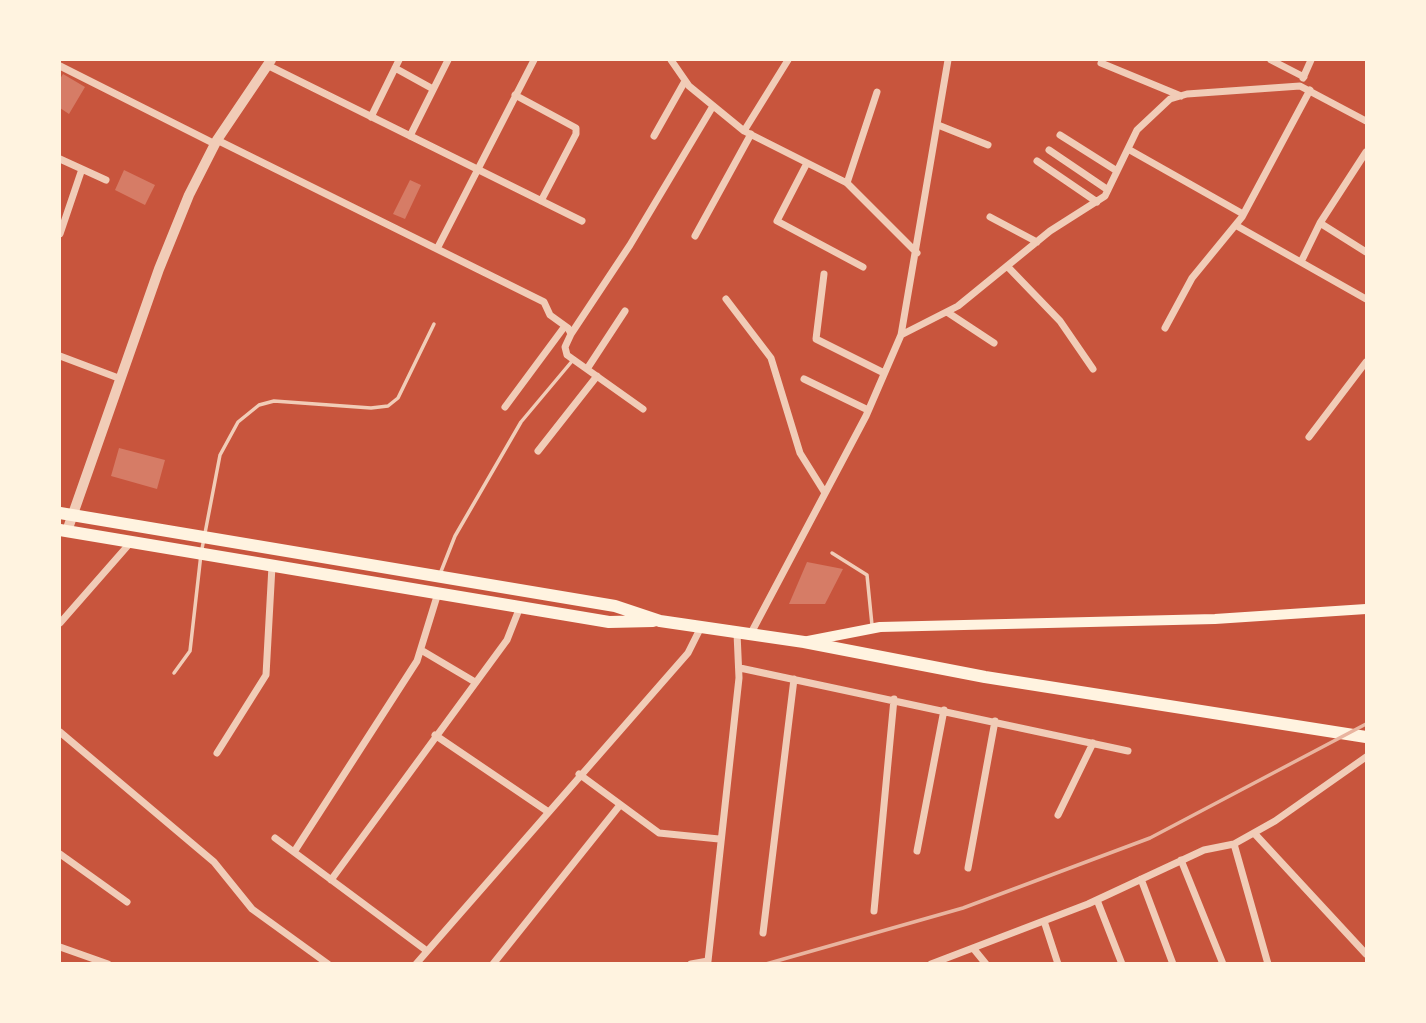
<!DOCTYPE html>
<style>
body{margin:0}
#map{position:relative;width:1426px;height:1023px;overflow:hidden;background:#c8553d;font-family:"Libre Baskerville",serif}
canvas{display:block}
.frame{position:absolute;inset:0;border:61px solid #fff3e0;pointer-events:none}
</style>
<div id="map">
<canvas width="1426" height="1023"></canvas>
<div class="frame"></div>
</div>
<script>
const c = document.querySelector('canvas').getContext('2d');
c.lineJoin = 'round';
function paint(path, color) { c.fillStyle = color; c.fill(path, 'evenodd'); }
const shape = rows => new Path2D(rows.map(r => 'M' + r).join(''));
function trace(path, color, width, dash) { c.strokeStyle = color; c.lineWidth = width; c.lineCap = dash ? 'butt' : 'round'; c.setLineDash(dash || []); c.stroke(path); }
paint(shape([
 [63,74,85,87,69,114,60,108,60,79],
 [124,170,155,185,145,205,115,190],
 [410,180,421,185,405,219,393,214],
 [119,448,165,460,157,489,111,476],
 [807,562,843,569,825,604,789,604]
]), '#d67c66');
trace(shape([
 [832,553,867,575,872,625],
 [440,574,455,536,521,422,573,360],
 [174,673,190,651,201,554,220,455,238,422,259,405,274,401,371,408,388,406,398,398,434,324]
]), '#f1ccb7', 3.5);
trace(shape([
 [671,60,689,86,744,131,847,183,917,253],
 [1271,60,1304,77],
 [1101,63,1181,96],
 [267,65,582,221],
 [60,66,215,144],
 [395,68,433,89],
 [1303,78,1311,60],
 [515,95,576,128,576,134,541,201],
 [371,117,399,60],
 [938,125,988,145],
 [744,131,788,60],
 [1060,135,1117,171],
 [410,136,448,60],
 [654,136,685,81],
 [217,140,544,302,550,315,568,328,571,334,565,347,567,355,643,409],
 [1128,149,1243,214],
 [1049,150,1108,190],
 [60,159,106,180],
 [1037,161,1097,202],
 [807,163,777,221,863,267],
 [847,183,877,92],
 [990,217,1037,242],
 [1320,223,1366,252],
 [1237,226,1366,299],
 [60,234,82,169],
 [695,236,751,134],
 [438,247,534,60],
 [1301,262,1320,223,1366,152],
 [1007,266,1060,321,1093,369],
 [824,274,816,339,884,373],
 [726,299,771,358,800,453,825,493],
 [947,312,994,343],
 [1165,328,1192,278,1242,217,1310,90],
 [571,334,630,245,713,106],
 [901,335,958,306,1050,231,1105,196,1137,130,1170,99,1187,94,1300,86,1366,121],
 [60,356,121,379],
 [587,369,625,311],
 [804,379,868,410],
 [505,407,565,326],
 [1309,437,1366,362],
 [538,451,597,376],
 [60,623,131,542],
 [750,635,866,416,901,335,948,60],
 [421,650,475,682],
 [740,668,1128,751],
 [60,732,214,862,252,909,328,964],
 [435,735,547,811],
 [217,753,266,675,272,566],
 [579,774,659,833,719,839],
 [1058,815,1093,743],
 [1254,833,1366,954],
 [275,838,427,951],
 [1234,844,1268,964],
 [917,851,944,710],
 [294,852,417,661,438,593],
 [60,854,127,902],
 [1181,860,1223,964],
 [968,868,995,721],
 [1141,879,1173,964],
 [331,880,507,640,520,607],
 [1097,900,1122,964],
 [874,911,894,699],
 [1044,921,1058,964],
 [763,933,794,679],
 [60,947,108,964],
 [973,948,986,964],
 [416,964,688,653,701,627],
 [493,964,620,805],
 [691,964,708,961,739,678,737,633],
 [931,964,1088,904,1204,850,1234,844,1275,821,1366,757]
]), '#f1ccb7', 7);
trace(shape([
 [67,531,159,269,189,195,217,140,271,60]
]), '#f1ccb7', 10);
trace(shape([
 [808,641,880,627,1215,619,1366,609]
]), '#fff3e0', 10);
trace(shape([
 [60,513,615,606,660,621,804,642,985,677,1366,737],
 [60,530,609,622,653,621]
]), '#fff3e0', 12);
trace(shape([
 [766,964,963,908,1150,838,1366,724]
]), '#e9b49f', 3.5);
</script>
